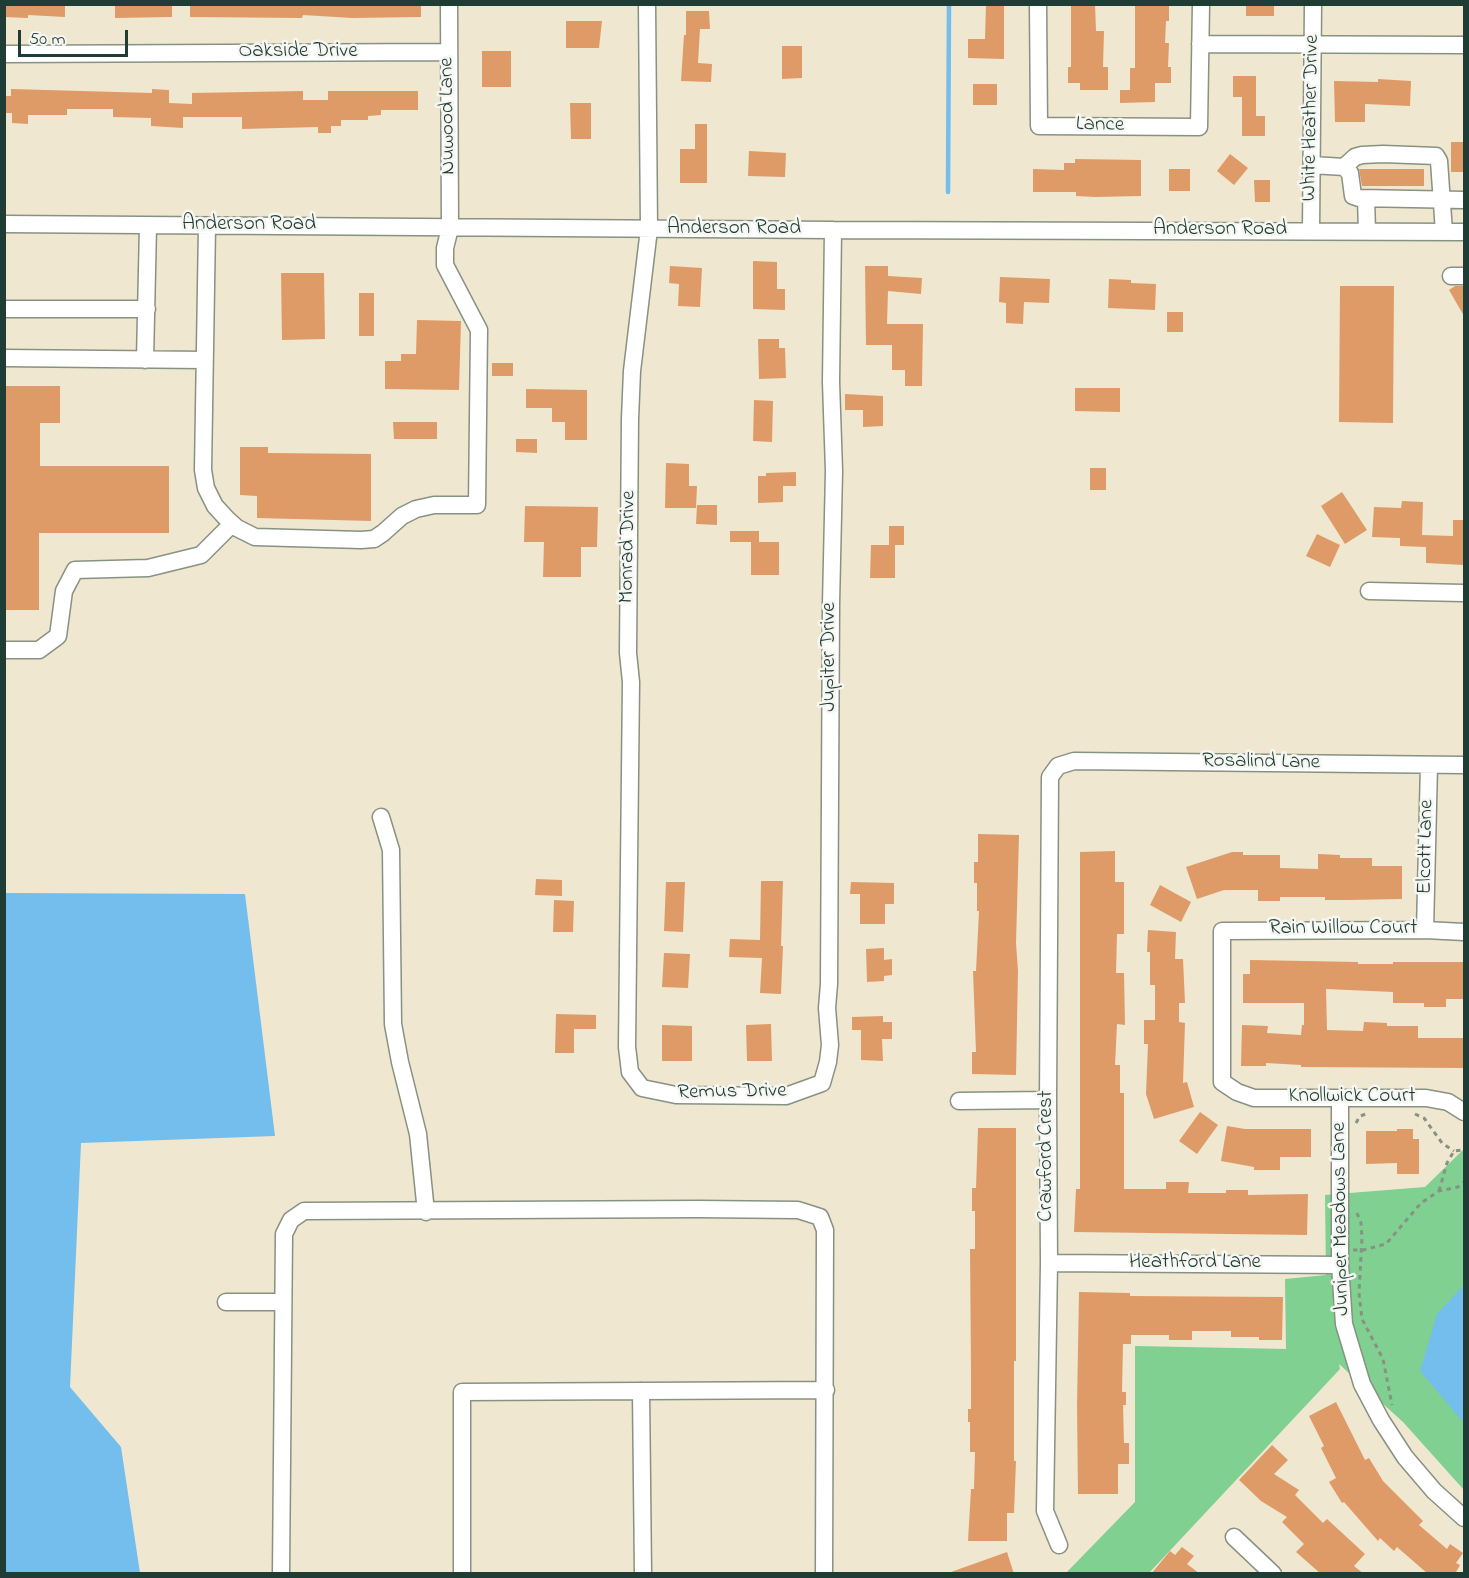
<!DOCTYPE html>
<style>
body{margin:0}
#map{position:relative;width:1469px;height:1578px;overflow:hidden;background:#efe7d0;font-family:"Indie Flower",sans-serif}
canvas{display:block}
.frame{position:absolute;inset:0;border:6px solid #1f3d34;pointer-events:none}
.scale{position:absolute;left:18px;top:30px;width:110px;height:27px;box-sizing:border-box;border:3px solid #1f3d34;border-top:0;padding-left:8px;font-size:18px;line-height:21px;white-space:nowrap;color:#1f3d34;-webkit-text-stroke:4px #f6f6f2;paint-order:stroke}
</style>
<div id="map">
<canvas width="1469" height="1578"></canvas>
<div class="frame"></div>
<div class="scale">50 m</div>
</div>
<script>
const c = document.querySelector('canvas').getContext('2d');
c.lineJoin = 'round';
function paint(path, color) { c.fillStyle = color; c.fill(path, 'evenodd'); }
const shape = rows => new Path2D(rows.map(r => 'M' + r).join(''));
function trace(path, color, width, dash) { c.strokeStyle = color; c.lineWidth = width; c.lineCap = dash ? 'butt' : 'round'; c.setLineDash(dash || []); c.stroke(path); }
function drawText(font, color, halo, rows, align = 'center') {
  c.font = font + ' "Indie Flower",sans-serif'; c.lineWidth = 5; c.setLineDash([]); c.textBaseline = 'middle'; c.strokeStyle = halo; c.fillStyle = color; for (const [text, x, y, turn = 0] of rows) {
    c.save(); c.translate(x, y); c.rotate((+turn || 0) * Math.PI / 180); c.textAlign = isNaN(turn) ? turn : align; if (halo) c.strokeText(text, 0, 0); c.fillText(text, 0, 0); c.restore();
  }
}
paint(shape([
 [1464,1149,1464,1490,1403,1422,1339,1364,1340,1369,1149,1573,1065,1574,1135,1502,1135,1346,1286,1349,1285,1279,1326,1275,1325,1195,1425,1187]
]), '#7fd091');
paint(shape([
 [5,893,245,894,275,1136,81,1143,70,1387,121,1447,140,1573,5,1573],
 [1464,1285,1464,1423,1420,1371,1437,1314]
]), '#73beec');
trace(shape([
 [948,192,949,4]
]), '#73beec', 4.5);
paint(shape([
 [5,4,65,4,65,17,28,15,28,18,4,17],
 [115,4,172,4,172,17,115,18],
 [190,4,421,4,421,17,352,18,303,15,302,18,190,17],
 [986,4,1004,4,1004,59,968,58,968,39,985,39],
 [1071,4,1095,4,1096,31,1104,31,1103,67,1108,67,1108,90,1080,90,1080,83,1068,83,1068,67,1071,67],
 [1144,4,1169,6,1169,21,1166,21,1165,43,1169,43,1168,67,1171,67,1171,83,1155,83,1155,102,1120,103,1120,90,1130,90,1130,68,1135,68,1135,6,1145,6],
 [1246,4,1274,4,1274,16,1246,16],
 [686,11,709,11,710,29,700,29,698,63,712,64,711,82,681,81,684,35,686,35],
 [566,21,602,21,599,48,566,48],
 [782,46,802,46,802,78,782,79],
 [482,51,511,51,511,87,482,87],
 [1233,76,1256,76,1256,116,1265,116,1265,136,1242,136,1242,97,1233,97],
 [1378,79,1411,81,1410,106,1365,104,1365,122,1335,122,1334,81,1378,82],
 [973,84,997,84,997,105,973,105],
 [11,89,152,93,152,89,169,90,169,103,192,104,192,93,303,91,303,100,328,100,328,91,418,91,418,110,381,110,381,115,368,116,368,120,341,120,341,126,331,126,331,133,318,133,318,127,242,129,242,117,183,117,183,128,151,126,151,118,113,117,113,109,67,109,67,115,28,115,28,124,12,123,12,113,4,113,4,96,11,96],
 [570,103,591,103,591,139,571,139],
 [695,124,707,124,707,183,680,183,680,149,695,149],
 [1451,142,1464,142,1464,172,1451,172],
 [749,151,786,153,785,177,748,176],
 [1230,154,1248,168,1234,185,1217,171],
 [1075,159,1141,160,1141,196,1095,197,1076,196,1076,192,1033,192,1033,169,1064,170,1064,163,1075,163],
 [1169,169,1190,169,1190,191,1169,191],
 [1359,169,1424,169,1424,186,1362,186],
 [1254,180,1270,180,1270,202,1255,202],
 [753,261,777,262,777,289,785,289,785,310,753,309],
 [670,266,702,268,700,307,678,306,679,284,669,283],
 [865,266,888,266,888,276,922,278,921,294,888,291,887,324,923,324,922,386,905,386,905,370,892,370,892,345,866,345],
 [281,273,324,273,325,339,282,340],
 [1000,277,1050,279,1049,303,1024,302,1023,324,1006,323,1006,303,999,302],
 [1109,279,1131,280,1131,283,1156,284,1155,310,1108,308],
 [1340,286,1394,286,1393,423,1339,422],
 [1455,286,1464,286,1464,316,1449,290],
 [359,293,374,293,374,336,359,336],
 [1167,312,1183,312,1183,332,1167,332],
 [417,320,461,321,459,390,385,389,385,361,401,361,401,354,416,354],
 [758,339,779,339,779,348,785,348,786,378,759,379],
 [492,363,513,363,513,376,492,376],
 [4,386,60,386,60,423,40,423,40,466,169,466,169,533,39,533,39,610,4,610],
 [1075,388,1120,388,1120,412,1075,411],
 [526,389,587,390,587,440,565,440,565,422,552,422,552,408,526,408],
 [845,394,883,396,883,426,863,427,863,410,845,410],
 [754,400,773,401,772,442,753,441],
 [393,422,437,422,437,439,394,439],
 [516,439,537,439,537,453,516,452],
 [240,447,268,447,268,453,371,454,371,521,257,518,257,496,240,495],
 [666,463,689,464,689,486,697,486,696,508,665,508],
 [1090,468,1106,468,1106,490,1090,490],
 [796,472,796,486,783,486,783,502,758,503,758,476,766,476,766,473],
 [1342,492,1367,530,1345,544,1321,506],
 [1402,501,1423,502,1422,535,1453,536,1453,520,1464,520,1464,565,1426,563,1426,547,1400,546,1400,538,1372,537,1374,507,1401,508],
 [697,505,717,505,717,525,696,524],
 [525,506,598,507,597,547,581,547,581,577,543,577,544,542,524,542],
 [889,526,904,526,904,545,889,545],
 [730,531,759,531,759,542,779,542,779,575,751,575,751,542,730,542],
 [1317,534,1340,545,1330,567,1306,556],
 [871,545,895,545,895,578,870,578],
 [978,834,1019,835,1016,943,1018,971,1016,1075,972,1074,972,1052,976,1052,973,971,976,971,979,911,977,911,977,883,974,883,974,862,978,862],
 [1115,851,1115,882,1124,882,1124,934,1117,934,1116,973,1124,973,1125,1025,1117,1024,1115,1065,1120,1065,1120,1093,1124,1093,1124,1189,1166,1189,1166,1182,1189,1182,1188,1193,1226,1193,1226,1190,1248,1190,1248,1195,1308,1194,1307,1235,1074,1232,1076,1189,1080,1189,1080,852],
 [1232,852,1243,852,1243,855,1280,855,1280,868,1318,869,1318,854,1340,855,1340,858,1372,858,1372,866,1402,866,1402,899,1347,900,1325,900,1325,897,1280,897,1280,901,1258,901,1258,890,1224,890,1197,899,1186,867],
 [536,879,562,880,562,896,535,895],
 [761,881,783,881,781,946,783,946,781,994,760,993,762,958,729,957,730,939,760,940],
 [666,882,685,882,683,932,664,931],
 [851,882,894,883,894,904,885,904,885,924,860,924,860,894,850,894],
 [1160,885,1191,902,1181,922,1150,905],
 [554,900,574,901,573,932,553,932],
 [1148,930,1176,932,1175,959,1183,959,1185,1003,1179,1003,1179,1022,1185,1023,1183,1083,1187,1082,1194,1107,1154,1119,1146,1094,1148,1044,1144,1044,1144,1020,1155,1020,1155,985,1150,985,1150,952,1147,952],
 [884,948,884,960,892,959,892,975,884,976,884,981,867,982,866,949],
 [664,953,690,954,688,988,662,987],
 [1250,960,1358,962,1358,964,1393,964,1393,962,1464,962,1464,999,1446,999,1446,1007,1424,1007,1424,1003,1393,1003,1393,992,1326,989,1327,1030,1363,1031,1364,1022,1387,1023,1387,1026,1418,1026,1418,1038,1464,1038,1464,1068,1301,1067,1301,1065,1266,1063,1266,1066,1241,1066,1242,1025,1268,1026,1267,1033,1301,1035,1302,1025,1304,1025,1304,1003,1243,1003,1243,974,1250,974],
 [556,1014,596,1015,596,1029,574,1029,574,1053,555,1053],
 [883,1016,883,1022,892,1022,892,1039,882,1039,883,1061,861,1060,861,1030,852,1030,852,1017],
 [771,1024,772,1061,747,1061,746,1025],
 [662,1025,692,1026,692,1061,662,1061],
 [1200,1112,1218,1125,1197,1154,1179,1141],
 [1227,1126,1245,1129,1311,1129,1311,1157,1280,1157,1280,1170,1254,1170,1254,1167,1221,1161],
 [978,1128,1016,1128,1016,1361,1014,1361,1014,1461,1016,1461,1014,1513,1007,1513,1007,1541,968,1541,971,1489,974,1489,975,1452,970,1452,970,1422,968,1422,968,1409,971,1409,971,1370,970,1249,975,1249,975,1211,972,1211,972,1188,976,1188],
 [1397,1129,1413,1129,1413,1139,1419,1139,1419,1174,1397,1174,1397,1163,1366,1164,1366,1131,1397,1131],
 [1079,1292,1130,1293,1130,1296,1283,1297,1282,1340,1259,1340,1259,1337,1231,1337,1231,1331,1192,1331,1192,1340,1169,1340,1169,1335,1131,1335,1131,1344,1123,1344,1122,1392,1126,1392,1126,1405,1123,1405,1124,1443,1129,1443,1129,1464,1118,1464,1118,1494,1078,1494,1077,1405],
 [1336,1402,1365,1460,1369,1458,1383,1481,1423,1521,1419,1525,1447,1549,1450,1544,1463,1553,1456,1563,1460,1565,1455,1574,1428,1574,1397,1547,1394,1551,1380,1538,1378,1541,1344,1502,1342,1503,1329,1482,1336,1478,1321,1448,1324,1446,1309,1416],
 [1272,1445,1288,1460,1274,1474,1299,1490,1295,1495,1323,1523,1327,1519,1365,1554,1354,1566,1364,1574,1321,1574,1296,1552,1304,1544,1282,1522,1287,1517,1261,1501,1239,1480],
 [1182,1547,1194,1556,1187,1564,1200,1574,1151,1574,1170,1551,1175,1555],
 [1007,1552,1014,1574,952,1574,951,1572]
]), '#df9b67');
const minor = shape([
 [647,4,649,229,632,371,630,419,628,653,631,682,627,1047,630,1072,642,1088,676,1095,786,1096,822,1083,828,1062,830,1045,827,1008,829,984,831,604,834,471,831,382,833,230],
 [1038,4,1039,126,1199,127,1201,4],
 [1200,44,1464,45],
 [4,54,448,52],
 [1312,165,1344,167,1350,173,1353,196,1359,198,1464,200],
 [1344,167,1355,157,1362,155,1383,154,1436,156,1439,161,1444,232],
 [1366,199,1367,231],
 [4,224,833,230,1464,232],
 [207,226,203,470,206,488,215,506,227,519,237,528,255,537,361,540,374,539,383,533,402,516,416,509,434,505,477,505,479,330,445,265,445,248,450,228,449,4],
 [1311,231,1313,4],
 [1451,276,1464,276],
 [4,309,147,309],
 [4,358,204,360],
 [145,360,148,226],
 [1369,591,1464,593],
 [4,650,39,650,58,636,64,591,75,570,148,568,201,555,232,524],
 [381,817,391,850,393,1024,400,1062,418,1134,426,1212],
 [1425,930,1429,765],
 [1464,932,1425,930,1222,931,1222,1082,1237,1092,1254,1098,1426,1098,1448,1102,1464,1112],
 [1340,1098,1340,1265,1344,1324,1362,1384,1381,1420,1405,1457,1434,1491,1464,1518],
 [959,1101,1048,1100],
 [1049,1263,1340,1265],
 [226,1302,283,1302],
 [641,1391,643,1574],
 [1234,1537,1273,1574],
 [1059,1545,1045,1511,1049,1263,1048,1100,1050,777,1058,766,1074,761,1464,765],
 [281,1574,284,1234,291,1220,304,1211,698,1209,798,1210,820,1217,825,1230,824,1574],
 [462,1574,462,1392,826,1390]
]);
trace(minor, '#879282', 19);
trace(shape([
 [1415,1114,1424,1118,1442,1143,1454,1151],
 [1356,1123,1360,1116,1366,1114],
 [1439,1191,1447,1163,1454,1151,1464,1150],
 [1357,1213,1361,1223,1362,1238,1359,1293,1362,1319,1383,1359,1392,1405],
 [1353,1250,1363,1250,1386,1244,1421,1203,1439,1191,1458,1187,1464,1182]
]), '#879282', 3, [4.5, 4.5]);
trace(minor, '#fff', 16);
drawText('21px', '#1f3d34', '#f6f6f2', [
 ["Oakside Drive",298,53],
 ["Nuwood Lane",449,116,-91],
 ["White Heather Drive",1312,118,-89],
 ["Lance",1100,126,1],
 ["Anderson Road",249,226],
 ["Anderson Road",734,230],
 ["Anderson Road",1220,231],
 ["Monrad Drive",629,547,-89],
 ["Jupiter Drive",831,657,-90],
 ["Rosalind Lane",1261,763,1],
 ["Elcott Lane",1427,847,-89],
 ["Rain Willow Court",1343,930],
 ["Remus Drive",732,1093,-1],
 ["Knollwick Court",1352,1098],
 ["Crawford Crest",1048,1156,-90],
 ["Juniper Meadows Lane",1342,1219,-91],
 ["Heathford Lane",1195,1264]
]);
</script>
